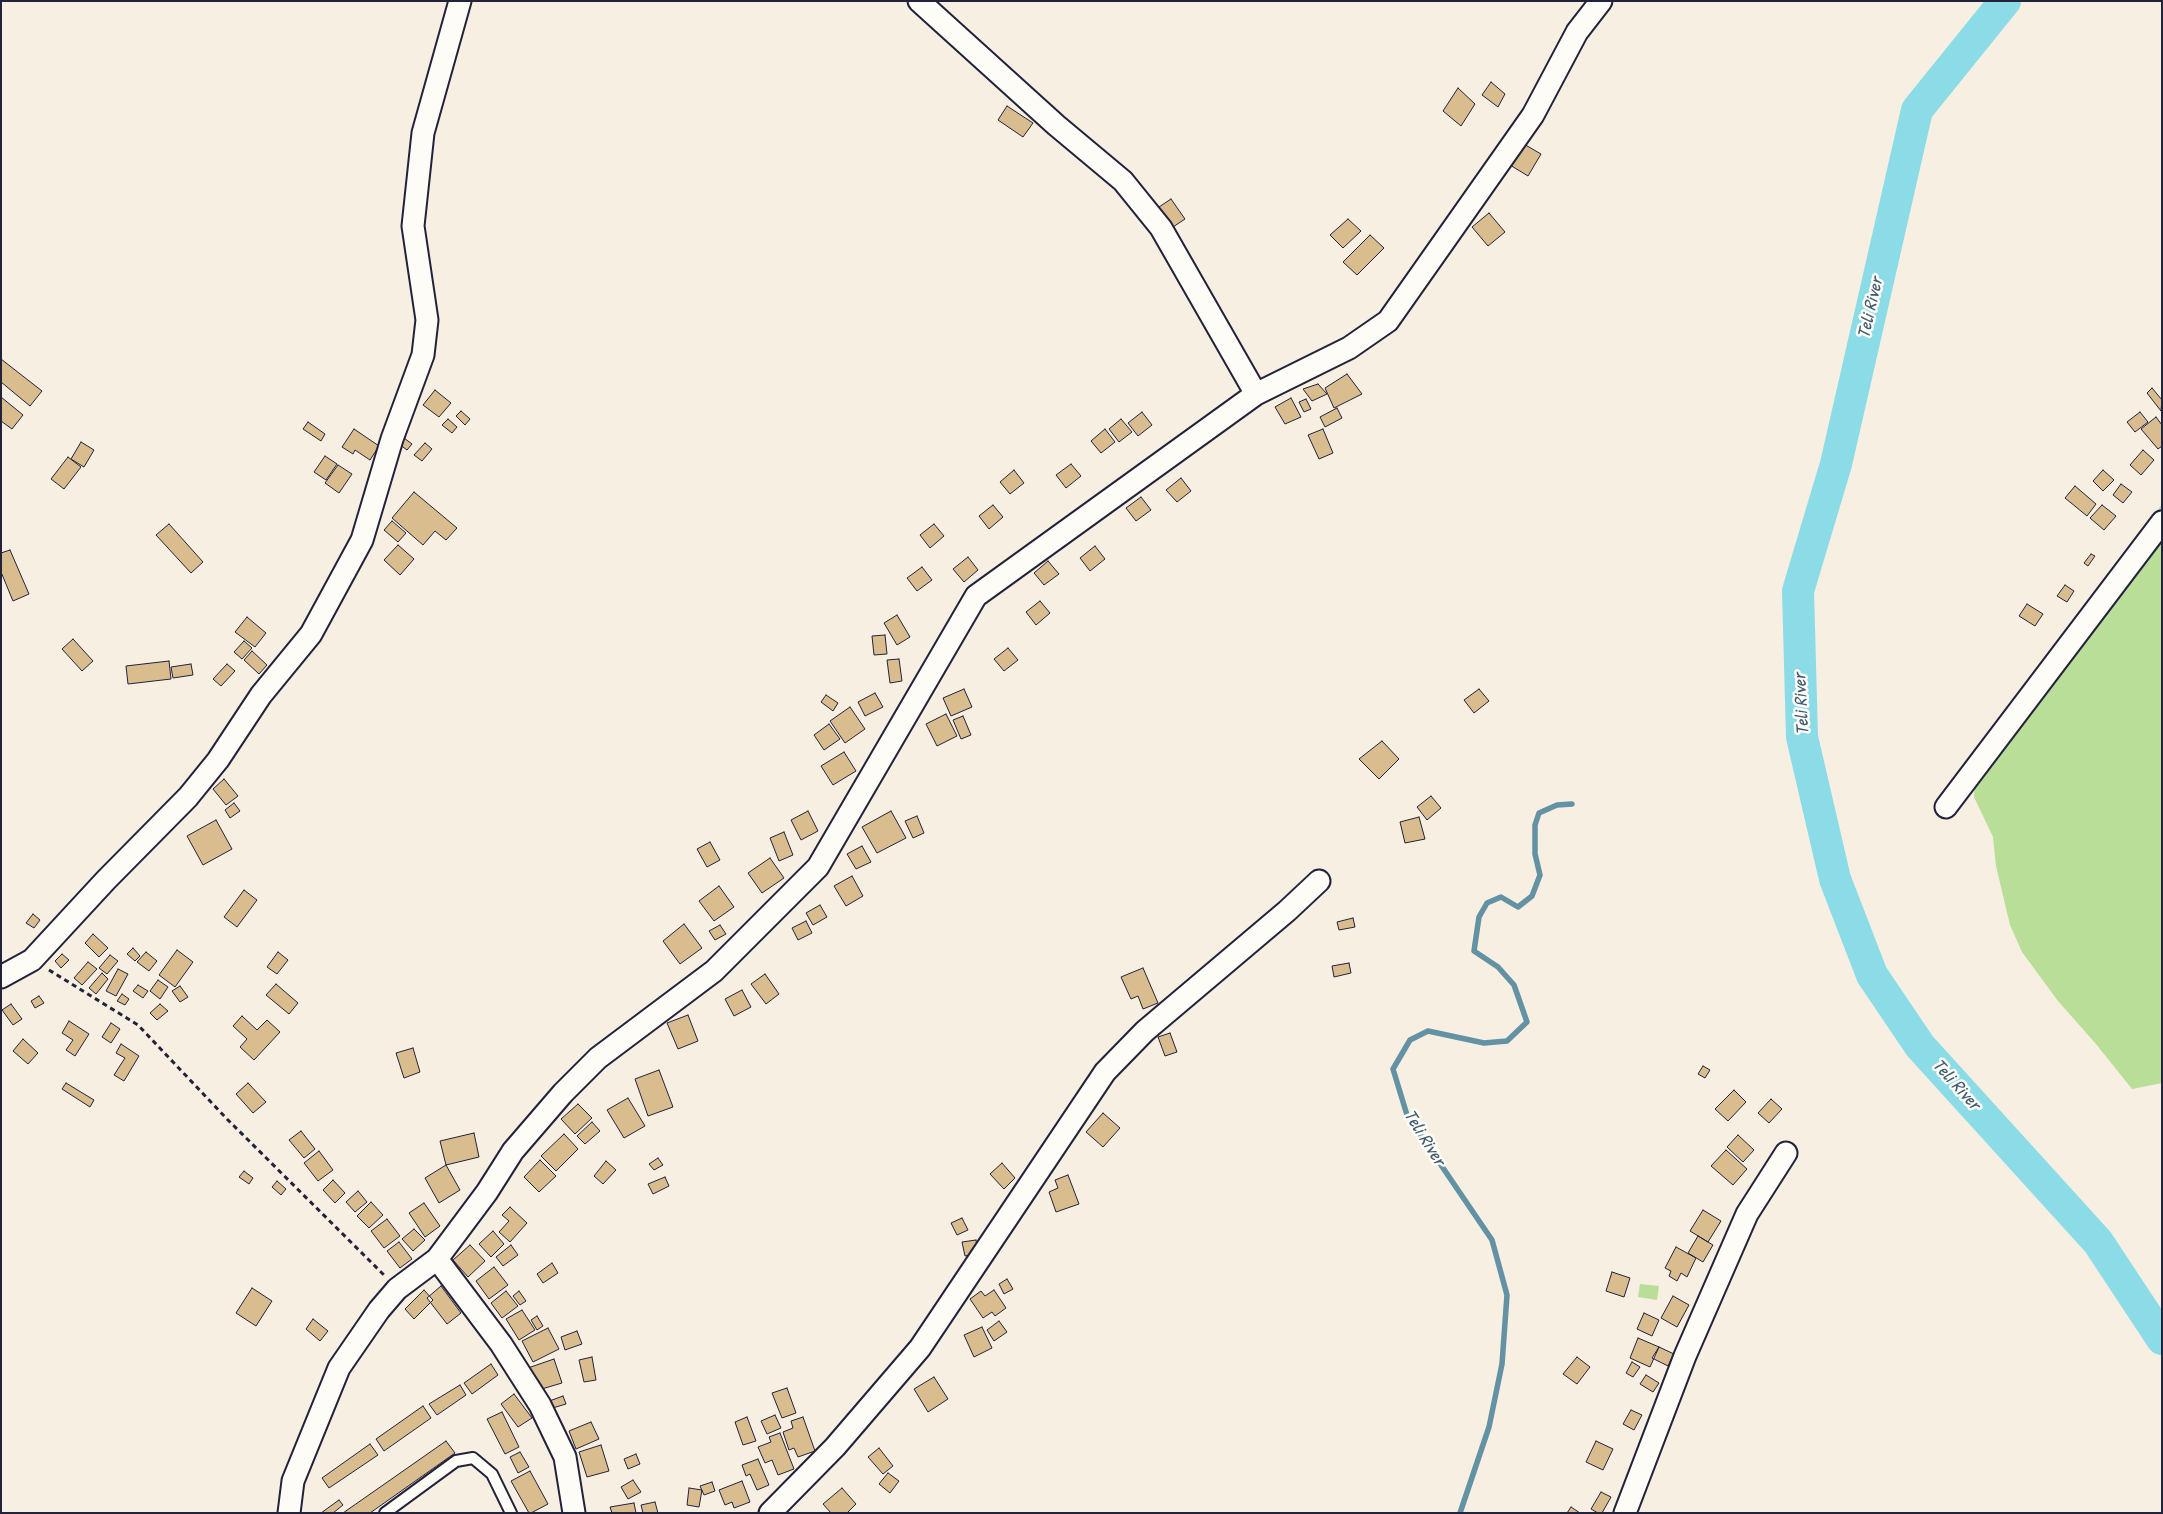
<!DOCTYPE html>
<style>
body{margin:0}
#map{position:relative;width:2163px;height:1514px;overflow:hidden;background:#f6efe2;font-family:"Patrick Hand",sans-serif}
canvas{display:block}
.frame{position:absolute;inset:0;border:2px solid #22223b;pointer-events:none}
</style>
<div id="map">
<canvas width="2163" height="1514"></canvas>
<div class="frame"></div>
</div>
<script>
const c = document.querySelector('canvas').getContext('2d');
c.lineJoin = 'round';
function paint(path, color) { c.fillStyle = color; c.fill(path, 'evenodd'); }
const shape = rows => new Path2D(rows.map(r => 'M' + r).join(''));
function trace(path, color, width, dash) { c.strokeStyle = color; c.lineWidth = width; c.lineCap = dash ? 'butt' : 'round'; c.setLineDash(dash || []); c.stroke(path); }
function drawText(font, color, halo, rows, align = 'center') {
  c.font = font + ' "Patrick Hand",sans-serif'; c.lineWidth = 5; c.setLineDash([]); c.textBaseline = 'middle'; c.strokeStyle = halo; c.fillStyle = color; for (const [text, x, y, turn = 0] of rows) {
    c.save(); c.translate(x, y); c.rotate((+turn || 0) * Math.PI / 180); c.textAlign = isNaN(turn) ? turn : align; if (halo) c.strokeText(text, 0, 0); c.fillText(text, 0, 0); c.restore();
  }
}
paint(shape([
 [2162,504,2162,1083,2132,1089,2096,1044,2058,1001,2022,952,2010,925,1996,866,1993,837,1974,797,1977,755],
 [1640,1284,1659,1286,1657,1300,1638,1297]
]), '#b9de98');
trace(shape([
 [1460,1513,1489,1427,1502,1364,1507,1295,1492,1240,1407,1115,1393,1069,1410,1040,1428,1031,1484,1043,1507,1041,1527,1022,1514,985,1498,967,1474,951,1479,917,1487,903,1501,897,1518,907,1532,896,1540,875,1535,854,1535,825,1539,813,1557,805,1572,804]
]), '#6292a3', 5.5);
trace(shape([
 [2005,1,1917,110,1836,464,1798,591,1802,737,1835,879,1872,975,1920,1046,2098,1242,2162,1339]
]), '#8cdce8', 32);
const building = shape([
 [1491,82,1505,94,1498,107,1482,95,1491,82],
 [1458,88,1475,104,1461,126,1443,111,1458,88],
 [1007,106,1033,123,1023,137,998,120,1007,106],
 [1522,143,1541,154,1528,176,1510,165,1522,143],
 [1171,199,1185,219,1167,231,1153,211,1171,199],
 [1489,213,1505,232,1488,246,1472,227,1489,213],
 [1348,219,1361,231,1343,248,1330,235,1348,219],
 [1370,235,1384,248,1357,275,1343,262,1370,235],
 [1,359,42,391,30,406,1,382,1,359],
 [1347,374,1362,394,1334,408,1325,388,1347,374],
 [1318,384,1327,394,1312,401,1303,389,1318,384],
 [2152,388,2162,400,2161,411,2147,393,2152,388],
 [435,390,451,403,439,417,423,405,435,390],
 [1,397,23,415,12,429,1,421,1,397],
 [1291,398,1301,417,1285,424,1275,407,1291,398],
 [1306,399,1311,409,1304,412,1299,402,1306,399],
 [1337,408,1342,418,1325,427,1320,417,1337,408],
 [461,411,470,419,465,425,456,416,461,411],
 [1142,412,1152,425,1138,436,1128,423,1142,412],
 [2140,412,2148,422,2135,432,2127,422,2140,412],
 [2156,417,2162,425,2162,446,2158,449,2141,429,2156,417],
 [448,419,457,427,452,433,442,425,448,419],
 [1121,419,1132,432,1119,442,1109,429,1121,419],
 [308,422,325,434,321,441,303,429,308,422],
 [354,429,379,446,370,460,355,450,353,454,342,447,354,429],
 [1105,429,1115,442,1101,453,1091,441,1105,429],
 [1323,429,1333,453,1319,459,1308,435,1323,429],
 [404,438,412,444,407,450,399,444,404,438],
 [81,442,94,450,84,467,71,459,81,442],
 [425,443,432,449,422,461,414,455,425,443],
 [2143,450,2154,460,2141,475,2130,465,2143,450],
 [325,456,337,464,326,480,314,472,325,456],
 [68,457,81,467,64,489,51,479,68,457],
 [1071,464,1081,476,1066,488,1056,475,1071,464],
 [338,465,352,474,339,493,325,483,338,465],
 [1014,470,1024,483,1010,494,1000,482,1014,470],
 [2103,470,2114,480,2103,491,2093,481,2103,470],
 [1181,478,1191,491,1177,502,1166,490,1181,478],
 [2121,484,2132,492,2123,503,2113,495,2121,484],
 [2075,486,2096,504,2087,516,2065,498,2075,486],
 [414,492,457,528,446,540,435,531,423,545,392,518,414,492],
 [1141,497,1151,510,1136,521,1126,508,1141,497],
 [993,505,1003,517,989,529,979,516,993,505],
 [2102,505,2116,516,2104,530,2090,518,2102,505],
 [392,521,406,533,398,542,384,530,392,521],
 [169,524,203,562,191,573,156,535,169,524],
 [934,524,944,536,930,548,920,535,934,524],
 [398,545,414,559,400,575,384,560,398,545],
 [1095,546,1105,559,1090,571,1080,558,1095,546],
 [10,550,29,594,13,601,1,572,1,553,10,550],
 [2091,554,2095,556,2088,566,2084,563,2091,554],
 [968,557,978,570,964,582,953,569,968,557],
 [1048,561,1059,574,1044,585,1034,573,1048,561],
 [922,567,932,580,917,591,907,578,922,567],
 [2065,585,2074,591,2067,602,2057,596,2065,585],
 [1040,601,1050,613,1036,625,1026,612,1040,601],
 [2027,604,2043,614,2035,626,2019,616,2027,604],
 [897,615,910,637,897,645,884,623,897,615],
 [247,617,266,633,255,647,235,632,247,617],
 [885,635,887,654,874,655,872,636,885,635],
 [73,639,93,661,82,671,62,649,73,639],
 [244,641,252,648,242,659,234,652,244,641],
 [1008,648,1018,660,1004,671,994,659,1008,648],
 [252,651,267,665,259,674,244,660,252,651],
 [899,659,902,681,890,683,887,660,899,659],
 [169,661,171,679,128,684,126,666,169,661],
 [191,664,193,675,173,678,171,667,191,664],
 [227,664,235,671,221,686,213,679,227,664],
 [964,689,972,707,951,716,943,698,964,689],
 [1479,689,1489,701,1474,713,1464,700,1479,689],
 [875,693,883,707,865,716,858,702,875,693],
 [826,695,838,703,833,711,821,702,826,695],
 [850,707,865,729,845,743,830,721,850,707],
 [946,714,957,736,937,746,926,724,946,714],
 [963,716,971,735,961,739,953,720,963,716],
 [829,724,840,739,824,750,814,735,829,724],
 [1382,741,1399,759,1379,779,1359,759,1382,741],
 [844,752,856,771,833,785,821,766,844,752],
 [224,779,238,796,226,805,213,789,224,779],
 [1431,796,1441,808,1427,820,1417,807,1431,796],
 [234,803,240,811,230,818,225,810,234,803],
 [808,811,818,831,801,840,791,820,808,811],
 [891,811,906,838,877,853,862,827,891,811],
 [917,816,924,833,913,838,905,821,917,816],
 [1419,817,1425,839,1405,843,1400,822,1419,817],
 [216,820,232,849,203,865,187,836,216,820],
 [784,832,793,855,779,861,770,838,784,832],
 [710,842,720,860,707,867,697,849,710,842],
 [862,846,871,862,856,869,847,854,862,846],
 [770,858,784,878,762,893,748,873,770,858],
 [852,876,863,896,846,906,834,886,852,876],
 [719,886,734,907,714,921,699,901,719,886],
 [244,890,257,900,237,927,224,917,244,890],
 [820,905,827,917,813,925,806,913,820,905],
 [33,914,40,920,34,928,26,923,33,914],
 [1353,918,1355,927,1339,930,1337,922,1353,918],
 [806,921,812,933,798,940,792,928,806,921],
 [684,924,702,948,680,964,663,941,684,924],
 [720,925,726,934,715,940,709,931,720,925],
 [93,934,108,948,99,957,85,943,93,934],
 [133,948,140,956,135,961,127,954,133,948],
 [177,950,193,962,175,987,159,975,177,950],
 [146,952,157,961,149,971,137,962,146,952],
 [278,952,288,960,277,974,267,967,278,952],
 [62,954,69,960,61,968,55,961,62,954],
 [110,955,118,961,107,974,99,968,110,955],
 [88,962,97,969,82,985,74,978,88,962],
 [1349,963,1351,973,1334,977,1332,966,1349,963],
 [1143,968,1158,1003,1143,1009,1138,996,1131,999,1121,977,1143,968],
 [118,969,128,974,116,996,106,991,118,969],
 [102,973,108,979,96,994,89,988,102,973],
 [765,974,779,994,766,1004,751,984,765,974],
 [158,980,168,987,160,999,150,991,158,980],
 [276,984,298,1003,289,1014,266,995,276,984],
 [138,985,148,991,143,998,133,991,138,985],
 [180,986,188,997,180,1002,172,991,180,986],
 [742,990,751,1007,734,1016,725,999,742,990],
 [122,994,129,999,125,1005,117,1001,122,994],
 [39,996,44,1003,35,1008,31,1001,39,996],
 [11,1004,22,1019,13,1025,2,1010,11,1004],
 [160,1004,168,1011,157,1020,150,1013,160,1004],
 [688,1015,698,1041,678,1049,667,1023,688,1015],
 [242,1016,257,1030,267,1020,280,1032,254,1060,240,1047,247,1039,233,1026,242,1016],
 [69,1021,89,1034,75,1056,66,1050,73,1040,62,1033,69,1021],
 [111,1023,120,1029,111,1043,102,1037,111,1023],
 [1170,1033,1177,1052,1165,1056,1158,1037,1170,1033],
 [23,1039,38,1053,28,1064,13,1051,23,1039],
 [121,1044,139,1056,124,1081,114,1075,125,1058,116,1053,121,1044],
 [413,1048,420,1072,404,1078,396,1053,413,1048],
 [1703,1066,1710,1070,1705,1078,1698,1074,1703,1066],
 [659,1070,673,1107,648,1116,635,1079,659,1070],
 [66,1083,94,1100,90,1107,62,1089,66,1083],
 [248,1083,266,1102,253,1113,236,1094,248,1083],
 [1734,1090,1746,1102,1728,1121,1715,1109,1734,1090],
 [628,1098,645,1126,624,1138,607,1110,628,1098],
 [1771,1099,1782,1109,1769,1123,1758,1113,1771,1099],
 [578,1104,592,1118,575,1134,561,1119,578,1104],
 [1103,1113,1120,1128,1103,1147,1086,1132,1103,1113],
 [592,1122,600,1131,585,1144,577,1136,592,1122],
 [301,1131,315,1149,304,1158,289,1140,301,1131],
 [474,1133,479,1157,446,1165,440,1141,474,1133],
 [564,1134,578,1149,556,1171,541,1156,564,1134],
 [1738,1135,1754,1150,1743,1162,1727,1147,1738,1135],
 [1726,1150,1747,1169,1733,1185,1711,1166,1726,1150],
 [319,1151,333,1170,318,1181,304,1163,319,1151],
 [658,1158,663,1165,654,1170,649,1164,658,1158],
 [540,1160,556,1176,539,1192,524,1177,540,1160],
 [606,1161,616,1170,603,1184,594,1176,606,1161],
 [1002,1163,1015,1178,1004,1189,990,1174,1002,1163],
 [446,1165,460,1190,439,1203,425,1178,446,1165],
 [244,1171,253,1178,249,1184,239,1177,244,1171],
 [1068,1175,1079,1204,1056,1212,1049,1192,1058,1188,1055,1180,1068,1175],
 [665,1177,669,1186,653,1194,648,1184,665,1177],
 [333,1180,345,1193,335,1203,323,1190,333,1180],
 [277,1181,286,1189,281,1195,272,1187,277,1181],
 [358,1191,367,1202,355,1212,346,1202,358,1191],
 [371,1202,383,1215,369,1228,357,1216,371,1202],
 [424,1203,440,1226,425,1237,409,1213,424,1203],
 [510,1207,527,1223,510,1242,499,1232,509,1221,502,1215,510,1207],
 [1703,1210,1721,1221,1708,1242,1690,1231,1703,1210],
 [962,1218,968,1230,957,1235,951,1223,962,1218],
 [387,1219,400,1236,384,1248,371,1231,387,1219],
 [414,1229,425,1240,413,1251,402,1239,414,1229],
 [493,1231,504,1244,491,1257,479,1244,493,1231],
 [1698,1236,1713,1245,1703,1262,1688,1253,1698,1236],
 [976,1240,978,1253,965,1256,962,1242,976,1240],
 [399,1242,412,1259,400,1268,387,1251,399,1242],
 [470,1245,485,1261,468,1277,453,1260,470,1245],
 [511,1245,518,1255,503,1266,496,1257,511,1245],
 [1676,1247,1696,1258,1687,1277,1681,1273,1677,1281,1669,1276,1671,1271,1665,1268,1676,1247],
 [552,1263,558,1273,543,1283,537,1274,552,1263],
 [494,1267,508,1285,489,1299,476,1281,494,1267],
 [1612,1272,1630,1278,1624,1297,1606,1291,1612,1272],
 [1007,1279,1013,1289,1004,1294,999,1284,1007,1279],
 [441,1286,461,1313,447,1324,427,1298,441,1286],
 [252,1288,272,1301,256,1326,236,1313,252,1288],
 [424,1290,433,1300,414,1319,405,1309,424,1290],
 [994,1290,1006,1308,995,1316,992,1312,983,1318,970,1299,981,1291,985,1296,994,1290],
 [506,1291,518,1306,502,1318,491,1303,506,1291],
 [519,1291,526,1301,520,1305,513,1296,519,1291],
 [1673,1296,1689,1305,1677,1327,1661,1318,1673,1296],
 [522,1310,535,1330,519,1340,506,1319,522,1310],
 [1644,1313,1659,1320,1652,1336,1637,1329,1644,1313],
 [537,1316,543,1326,537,1330,531,1320,537,1316],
 [313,1319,328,1331,320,1341,306,1329,313,1319],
 [999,1321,1007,1332,994,1341,987,1330,999,1321],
 [982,1327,992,1348,974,1357,964,1335,982,1327],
 [548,1328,559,1349,533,1362,522,1341,548,1328],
 [577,1331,582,1344,565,1350,561,1337,577,1331],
 [1638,1338,1659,1347,1650,1367,1630,1358,1638,1338],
 [1659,1347,1674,1354,1668,1366,1652,1358,1659,1347],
 [592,1357,596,1380,584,1382,579,1360,592,1357],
 [1577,1357,1590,1367,1577,1384,1563,1374,1577,1357],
 [554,1359,562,1383,535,1391,528,1368,554,1359],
 [1632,1362,1640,1367,1633,1377,1626,1373,1632,1362],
 [491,1364,498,1375,472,1394,464,1383,491,1364],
 [1646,1375,1659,1383,1653,1392,1640,1384,1646,1375],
 [934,1377,948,1399,928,1412,914,1389,934,1377],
 [460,1385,466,1395,437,1415,429,1404,460,1385],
 [787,1388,796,1413,782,1418,772,1393,787,1388],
 [514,1394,532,1418,518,1427,501,1404,514,1394],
 [563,1396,566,1404,546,1410,544,1403,563,1396],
 [423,1406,431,1418,384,1451,376,1439,423,1406],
 [1631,1410,1642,1415,1634,1430,1623,1424,1631,1410],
 [502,1412,519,1447,505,1454,487,1419,502,1412],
 [775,1415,781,1428,767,1434,761,1421,775,1415],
 [747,1417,756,1441,743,1445,735,1422,747,1417],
 [803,1417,815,1451,798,1457,794,1448,789,1450,783,1432,793,1428,791,1421,803,1417],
 [591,1422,599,1439,576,1449,569,1431,591,1422],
 [780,1433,794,1469,778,1475,772,1460,765,1463,758,1447,771,1442,769,1437,780,1433],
 [446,1441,455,1453,370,1513,343,1513,446,1441],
 [1596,1441,1613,1449,1603,1470,1586,1462,1596,1441],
 [370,1444,378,1455,329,1488,322,1478,370,1444],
 [601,1445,609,1471,587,1477,579,1452,601,1445],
 [879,1448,893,1466,883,1474,868,1457,879,1448],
 [520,1452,529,1467,518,1473,510,1457,520,1452],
 [636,1454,640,1464,628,1469,624,1459,636,1454],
 [758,1459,769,1485,757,1490,750,1474,746,1476,742,1465,758,1459],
 [530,1471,548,1504,531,1513,529,1513,511,1481,530,1471],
 [888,1473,899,1481,890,1493,879,1484,888,1473],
 [633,1480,641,1492,628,1499,621,1487,633,1480],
 [742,1481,750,1502,734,1508,732,1502,725,1505,719,1490,742,1481],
 [712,1482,715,1491,704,1495,700,1486,712,1482],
 [689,1488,702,1490,699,1507,687,1505,689,1488],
 [842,1488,856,1504,847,1513,831,1513,823,1504,842,1488],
 [1601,1492,1611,1497,1602,1513,1598,1513,1591,1509,1601,1492],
 [339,1500,343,1505,333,1513,321,1513,339,1500],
 [655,1502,658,1513,643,1513,641,1505,655,1502],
 [634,1503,636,1513,612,1513,610,1507,634,1503],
 [1571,1507,1580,1513,1567,1513,1571,1507]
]);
paint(building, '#dabd8f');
trace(building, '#22223b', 1);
const lane = shape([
 [385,1513,456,1461,473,1458,492,1474,511,1513]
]);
const street = shape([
 [919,1,1056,125,1123,181,1161,228,1256,394],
 [1946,807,2162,522],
 [1,977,32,960,106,880,188,797,218,760,261,695,311,634,362,540,392,439,423,355,427,320,413,226,423,133,460,1],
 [437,1259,501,1344,540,1405,565,1457,574,1513],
 [289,1513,293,1481,339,1368,379,1310,397,1289,437,1259,487,1192,513,1151,563,1093,598,1058,714,971,818,867,976,596,1256,394,1349,348,1388,321,1533,115,1577,32,1601,1],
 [770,1513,835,1447,920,1348,1105,1072,1145,1031,1287,911,1319,881],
 [1625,1513,1685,1356,1747,1214,1786,1153]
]);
trace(lane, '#22223b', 14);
trace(street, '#22223b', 25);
trace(shape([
 [49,970,138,1025,227,1119,385,1276]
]), '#22223b', 3, [5, 4]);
trace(lane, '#fdfcf7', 10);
trace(street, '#fdfcf7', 21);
drawText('italic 18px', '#425a6f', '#fdfcf7', [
 ["Teli River",1871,308,-77],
 ["Teli River",1802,704,-93],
 ["Teli River",1956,1085,48],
 ["Teli River",1424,1138,58]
]);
</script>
